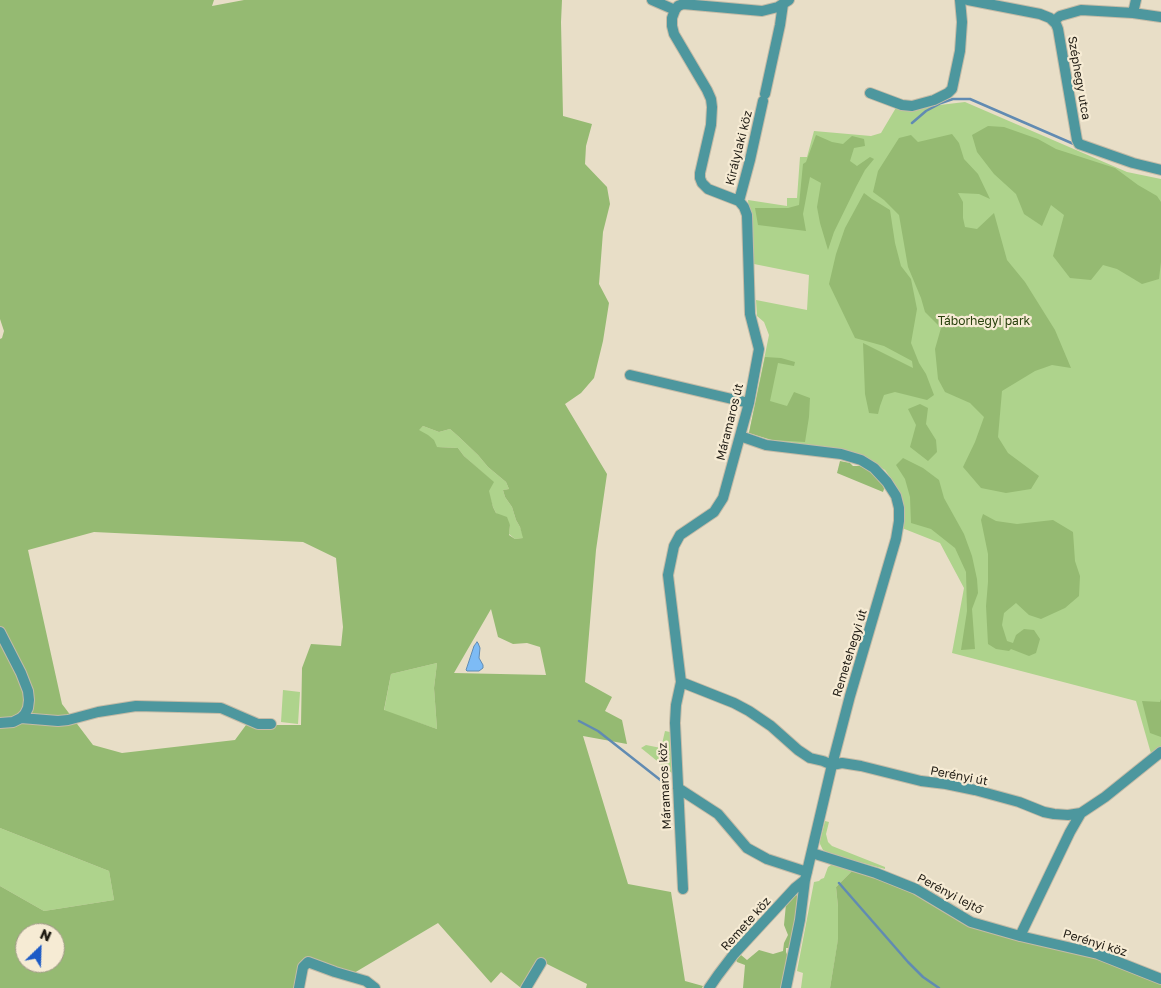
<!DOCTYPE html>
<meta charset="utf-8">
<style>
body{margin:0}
#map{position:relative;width:1161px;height:988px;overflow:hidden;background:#e8dec7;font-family:"Golos Text",sans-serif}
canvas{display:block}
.north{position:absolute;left:15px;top:923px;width:50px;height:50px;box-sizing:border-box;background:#f6ebd4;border:1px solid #a09887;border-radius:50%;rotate:24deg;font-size:14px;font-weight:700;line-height:20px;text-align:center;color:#201c14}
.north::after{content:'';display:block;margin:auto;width:18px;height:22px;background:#1c5ac6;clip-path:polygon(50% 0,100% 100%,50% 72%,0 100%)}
</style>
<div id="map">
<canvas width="1161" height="988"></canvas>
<div class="north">N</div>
</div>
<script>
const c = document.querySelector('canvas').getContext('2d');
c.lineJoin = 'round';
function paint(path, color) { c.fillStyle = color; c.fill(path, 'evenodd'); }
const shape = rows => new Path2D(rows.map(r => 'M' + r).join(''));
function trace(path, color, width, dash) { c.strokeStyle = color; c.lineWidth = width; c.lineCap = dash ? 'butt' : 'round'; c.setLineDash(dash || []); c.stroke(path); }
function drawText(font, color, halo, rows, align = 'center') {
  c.font = font + ' "Golos Text",sans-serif'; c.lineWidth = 4.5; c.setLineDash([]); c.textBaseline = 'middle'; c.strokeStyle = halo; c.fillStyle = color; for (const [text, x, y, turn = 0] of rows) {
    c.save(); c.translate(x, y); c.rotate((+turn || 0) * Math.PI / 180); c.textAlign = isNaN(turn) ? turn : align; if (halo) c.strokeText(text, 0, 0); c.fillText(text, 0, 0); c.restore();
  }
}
paint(shape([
 [965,102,1127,172,1161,179,1161,750,1152,757,1136,701,952,653,964,588,940,543,902,528,904,516,902,498,895,484,885,470,872,462,813,448,772,440,749,433,769,335,764,322,757,316,756,300,807,310,809,275,754,264,748,200,787,206,787,198,797,198,800,157,807,157,814,131,871,136,881,133,897,106,914,108],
 [423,426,439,432,450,429,458,436,478,455,488,467,506,482,509,489,503,490,505,497,512,507,516,520,520,527,524,538,515,539,509,534,510,525,496,513,493,507,488,491,493,482,464,456,458,448,436,447,418,430],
 [437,663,434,688,437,729,384,711,391,674],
 [283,690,300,692,298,724,281,722],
 [665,731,670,732,672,773,641,748,646,745,661,748],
 [825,821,829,822,826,834,828,842,832,846,885,867,885,869,833,855,823,850,820,844,820,841],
 [0,828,109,871,114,900,44,911,0,886],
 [834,863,853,870,836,887,838,907,838,940,830,988,801,988,803,973,797,971,814,882,819,881,821,879,824,878,828,867]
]), '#aed38c');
paint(shape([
 [0,0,214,0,212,6,244,0,562,0,561,22,563,116,592,124,586,146,585,164,607,187,610,204,603,232,599,284,609,303,603,341,594,378,581,393,565,404,607,474,596,550,585,682,612,697,605,711,622,720,627,744,583,736,628,884,671,892,685,981,703,986,702,988,586,988,587,984,539,960,521,988,501,972,491,983,438,923,354,973,308,962,299,988,0,988,0,886,44,911,114,900,109,871,0,828,0,339,2,338,4,331,0,319],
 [423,426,439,432,450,429,458,436,478,455,488,467,506,482,509,489,503,490,505,497,512,507,516,520,520,527,523,538,515,539,509,535,510,525,507,517,496,513,493,507,489,491,494,482,464,456,458,448,437,447,434,440,428,435,419,430],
 [94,532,303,542,336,558,343,627,341,646,311,644,302,668,301,725,246,725,235,740,122,753,93,745,62,704,28,550],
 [491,609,498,637,513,644,527,643,540,647,546,675,454,673],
 [437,663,434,688,437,729,384,710,391,674],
 [25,933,55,933,55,963,25,963],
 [988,126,1004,127,1038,139,1056,149,1115,168,1138,185,1157,196,1161,202,1161,262,1159,279,1142,284,1117,269,1103,265,1091,280,1070,278,1053,256,1064,215,1051,205,1042,226,1024,214,1016,194,994,174,977,152,972,135],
 [952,134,959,143,964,159,978,174,990,199,979,194,958,193,963,202,963,218,965,227,977,229,994,213,1007,260,1025,282,1055,330,1071,368,1052,365,1035,371,1002,391,998,437,1008,453,1039,476,1031,489,1006,493,981,488,963,467,975,442,984,417,970,403,945,392,938,379,935,349,941,328,925,312,921,298,908,267,899,215,884,200,873,192,878,171,899,138,911,135,918,142],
 [816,135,832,142,843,144,852,136,864,139,865,146,854,148,850,161,857,166,870,157,874,159,865,170,856,187,834,232,828,250,820,223,817,207,821,183,810,177,803,214,806,231,758,225,755,208,788,208,799,205,803,164,806,162],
 [864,193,872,199,890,210,895,243,901,266,911,279,917,309,911,343,919,363,926,374,934,395,927,400,895,392,884,395,880,406,878,414,869,413,865,394,863,343,913,368,912,361,884,346,855,338,829,284,836,254,845,228],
 [765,357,781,358,795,362,794,366,778,363,770,401,787,406,794,392,810,398,809,417,805,442,772,440,749,433],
 [920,404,928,408,926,424,936,440,937,452,928,461,910,447,916,425,908,409],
 [903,458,923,468,939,480,944,498,964,534,972,556,977,579,978,593,972,609,975,649,961,650,967,611,966,572,955,548,931,529,911,523,910,497,905,479,896,465],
 [840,461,850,463,853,466,860,466,869,470,883,483,884,489,883,492,837,473],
 [983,514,996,521,1017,524,1053,520,1073,532,1075,561,1080,576,1079,596,1065,608,1041,619,1029,615,1016,603,1004,613,1002,625,1007,641,1013,643,1016,635,1024,629,1034,630,1040,639,1036,653,1029,656,1011,649,1009,651,996,649,988,644,986,606,988,582,988,554,981,520],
 [1161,699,1161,737,1150,733,1142,701,1160,702],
 [853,870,881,879,919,896,960,921,1099,958,1161,983,1161,988,830,988,838,939,838,907,836,887],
 [796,894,798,898,798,913,795,917,796,922,794,934,791,938,792,940,790,948,786,948,786,952,788,957,782,981,783,983,783,988,743,988,745,965,737,962,736,960,741,955,747,960,759,950,773,954,783,951,784,943,788,935,784,925,786,904]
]), '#95ba72');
const water = shape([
 [477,642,478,643,480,648,479,658,483,665,483,668,479,671,467,671,466,670,474,646,477,642]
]);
paint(water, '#7dbbf5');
trace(water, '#618bb2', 1);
trace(shape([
 [912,123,926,111,941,103,953,99,970,99,1076,145],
 [579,721,598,731,668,786],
 [839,883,908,962,923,977,939,988]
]), '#618bb2', 2.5);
const minor = shape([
 [652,0,675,10],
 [968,0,1040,14,1050,18,1056,24,1058,29,1077,140,1079,144,1133,163,1161,170],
 [1133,13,1136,0],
 [1054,21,1060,16,1081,10,1133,13,1161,17],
 [870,93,902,105,912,106,934,100,948,93,952,89,960,51,962,22,960,0],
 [765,94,780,25,783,4],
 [739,201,750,160,763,101],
 [630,375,749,403],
 [740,436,766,445,841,454,861,460,874,468,887,482,896,496,899,508,899,521,896,539,850,696,832,765,805,880,800,920,786,988],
 [0,632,21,673,28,691,29,700,28,708,25,714,21,718,13,722,0,723],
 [681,682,734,703,749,711,771,726,798,750,810,758,823,761,832,765,842,763,861,766,921,781,946,784,975,790,1019,802,1044,812,1054,814,1068,815,1081,813,1105,797,1161,752],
 [21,718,58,721,68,720,98,712,136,706,221,708,258,724,271,724],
 [678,788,718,814,747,848,767,859,807,872],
 [812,853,876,873,916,889,971,922,1020,936,1098,954,1161,979],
 [683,889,675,723,676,705,681,682,668,575,674,546,680,535,714,512,723,498,749,403,759,349,750,314,747,215,744,207,739,201,708,189,702,183,700,178,700,173,711,125,712,107,711,99,707,90,674,34,672,26,672,18,675,10,678,6,683,4,762,11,778,7,789,0],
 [1020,936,1070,832,1081,813],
 [299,988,303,967,308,962,335,972,366,981,375,988],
 [526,988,541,963],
 [709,988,718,975,734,954,795,888,805,880]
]);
trace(minor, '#c4bba7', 12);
trace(minor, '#4d979e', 10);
drawText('12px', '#201c14', '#f6ebd4', [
 ["Széphegy utca",1079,78,80],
 ["Királylaki köz",739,148,-76],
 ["Máramaros út",730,422,-76],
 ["Remetehegyi út",850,653,-73],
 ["Perényi út",959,776,11],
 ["Máramaros köz",665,786,-93],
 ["Perényi lejtő",950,894,28],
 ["Remete köz",746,924,-48],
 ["Perényi köz",1095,943,17]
]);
drawText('12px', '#29410d', '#f6ebd4', [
 ["Táborhegyi park",984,321]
]);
</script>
